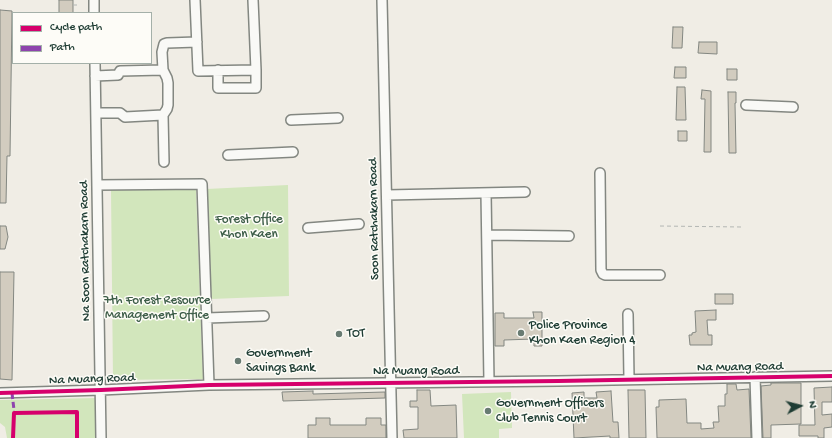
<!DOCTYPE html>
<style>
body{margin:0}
#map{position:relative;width:832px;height:438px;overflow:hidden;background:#f0ede5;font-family:"Gochi Hand",sans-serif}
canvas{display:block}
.legend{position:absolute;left:12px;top:12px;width:140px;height:52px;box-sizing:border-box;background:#fdfcf7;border:1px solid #a4b0a9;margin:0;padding:5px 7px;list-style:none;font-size:12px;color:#1f3d34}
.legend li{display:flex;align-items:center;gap:8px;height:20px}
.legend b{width:20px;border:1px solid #a4b0a9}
.north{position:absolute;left:780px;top:386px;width:40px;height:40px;-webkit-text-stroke:3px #fdfcf7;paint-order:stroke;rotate:83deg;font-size:11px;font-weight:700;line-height:16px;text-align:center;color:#1f3d34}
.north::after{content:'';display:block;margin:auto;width:14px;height:18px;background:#1f3d34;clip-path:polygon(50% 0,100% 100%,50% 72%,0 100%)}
</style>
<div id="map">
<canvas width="832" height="438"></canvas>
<ul class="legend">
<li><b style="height:5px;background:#d6006c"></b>Cycle path</li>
<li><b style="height:5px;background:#8e44ad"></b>Path</li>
</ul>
<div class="north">N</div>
</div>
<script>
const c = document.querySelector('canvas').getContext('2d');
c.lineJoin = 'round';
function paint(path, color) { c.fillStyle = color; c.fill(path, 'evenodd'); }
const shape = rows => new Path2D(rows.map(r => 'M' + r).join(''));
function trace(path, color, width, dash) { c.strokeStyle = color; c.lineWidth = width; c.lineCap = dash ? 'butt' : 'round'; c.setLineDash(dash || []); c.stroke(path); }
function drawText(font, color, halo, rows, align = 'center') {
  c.font = font + ' "Gochi Hand",sans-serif'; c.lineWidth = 3; c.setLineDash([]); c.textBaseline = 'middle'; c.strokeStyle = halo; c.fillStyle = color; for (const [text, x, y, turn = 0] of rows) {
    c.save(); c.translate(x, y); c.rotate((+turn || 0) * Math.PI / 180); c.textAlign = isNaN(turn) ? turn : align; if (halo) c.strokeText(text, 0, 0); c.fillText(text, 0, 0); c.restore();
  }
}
paint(shape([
 [288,185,289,296,211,299,207,189],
 [111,190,196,190,203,379,113,380],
 [511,392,512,428,499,429,499,438,464,438,462,394],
 [97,398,96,438,7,438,5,427,0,423,0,400]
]), '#d2e6bc');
const building = shape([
 [59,0,73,0,73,13,59,13,59,0],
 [0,10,12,11,10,156,7,156,6,203,0,203,0,10],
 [673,27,683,27,682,48,672,48,673,27],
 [699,42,717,42,717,54,698,53,699,42],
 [675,67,686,67,686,78,674,78,675,67],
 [727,69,737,69,737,80,727,80,727,69],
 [677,87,685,87,686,120,676,120,677,87],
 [702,90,711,91,711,152,704,152,705,99,701,99,702,90],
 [728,92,736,92,736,103,735,103,736,153,729,153,728,92],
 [678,131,687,131,687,141,678,141,678,131],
 [0,226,6,226,8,237,5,249,0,249,0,226],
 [0,272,14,272,12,380,0,379,0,272],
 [715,294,733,294,733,304,715,304,715,294],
 [716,310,716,320,707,320,708,335,712,335,712,345,690,345,689,335,692,335,692,333,696,332,695,311,716,310],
 [533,312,542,312,542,346,534,346,534,339,504,340,504,346,495,346,495,313,504,313,504,318,534,318,533,312],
 [771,383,801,383,801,424,771,425,771,438,763,438,761,386,771,385,771,383],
 [727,384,736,384,737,390,749,389,751,438,657,438,656,407,659,407,659,400,686,399,687,423,701,423,701,429,714,428,713,422,719,422,718,406,725,406,725,394,727,394,727,384],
 [832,387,832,402,822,402,822,415,832,414,832,427,824,428,824,438,818,438,818,436,799,436,799,425,815,425,814,388,832,387],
 [417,390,430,390,431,406,456,405,457,438,404,438,403,430,418,429,418,407,410,407,410,401,417,401,417,390],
 [628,390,645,390,646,438,629,438,628,390],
 [313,391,313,394,385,392,385,398,283,401,282,392,313,391],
 [611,391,613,422,618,422,619,438,610,438,610,436,574,438,572,393,584,392,584,398,597,398,596,392,611,391],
 [316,418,330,418,330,425,366,425,366,418,381,418,381,425,386,425,386,438,308,438,308,425,316,425,316,418]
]);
paint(building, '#d2ccbf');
trace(building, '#838781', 1);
const minor = shape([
 [94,0,94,13],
 [195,0,198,71,256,70,253,0],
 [382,0,392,438],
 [95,63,101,438],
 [163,70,162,52,164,44,167,43,197,42],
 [218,70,218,88,256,88,256,70],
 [95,76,118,75,120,71,163,70,167,78,168,83,168,105,167,109,163,115,125,117,120,113,96,113],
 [746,105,793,107],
 [163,115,164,162],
 [291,120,338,118],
 [228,155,293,152],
 [600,173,601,270,603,274,605,275,660,275],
 [97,185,202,184,209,385],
 [486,193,489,382],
 [387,195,525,192],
 [308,228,359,224],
 [487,235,569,236],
 [628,314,629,379],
 [207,318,264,316],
 [755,377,757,438],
 [0,393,101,390,209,385,558,381,832,376]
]);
trace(minor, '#838781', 12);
trace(shape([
 [73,5,79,5],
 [660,226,741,227],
 [14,410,14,413]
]), '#b3b6b3', 1, [4, 3]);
trace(minor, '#f9f9f6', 9);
trace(shape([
 [12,393,14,410]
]), '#8e44ad', 3, [6, 3]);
trace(shape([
 [0,393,101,390,209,385,558,381,832,376],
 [13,438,14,413,77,412,77,438]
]), '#d6006c', 4);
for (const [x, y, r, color] of [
 [521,333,4,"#687b72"],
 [339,334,4,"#687b72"],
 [238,361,4,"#687b72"],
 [488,411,4,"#687b72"]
]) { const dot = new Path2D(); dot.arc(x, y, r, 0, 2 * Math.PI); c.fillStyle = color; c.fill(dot); trace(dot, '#fdfcf7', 1.5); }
drawText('13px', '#1f3d34', '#fdfcf7', [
 ["Soon Ratchakarn Road",375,219,-91],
 ["Na Soon Ratchakarn Road",86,251,-91],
 ["Na Muang Road",740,368,-1],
 ["Na Muang Road",416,372],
 ["Na Muang Road",92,380,-2]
]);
drawText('13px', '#3e5e49', '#fdfcf7', [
 ["Forest Office",249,220],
 ["Khon Kaen",249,235],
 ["7th Forest Resource",157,301],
 ["Management Office",157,316]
]);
drawText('13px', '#1f3d34', '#fdfcf7', [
 ["Police Province",529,326],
 ["Khon Kaen Region 4",529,341],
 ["TOT",347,334],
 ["Government",246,354],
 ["Savings Bank",246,369],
 ["Government Officers",496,404],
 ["Club Tennis Court",496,419]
], 'left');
</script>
